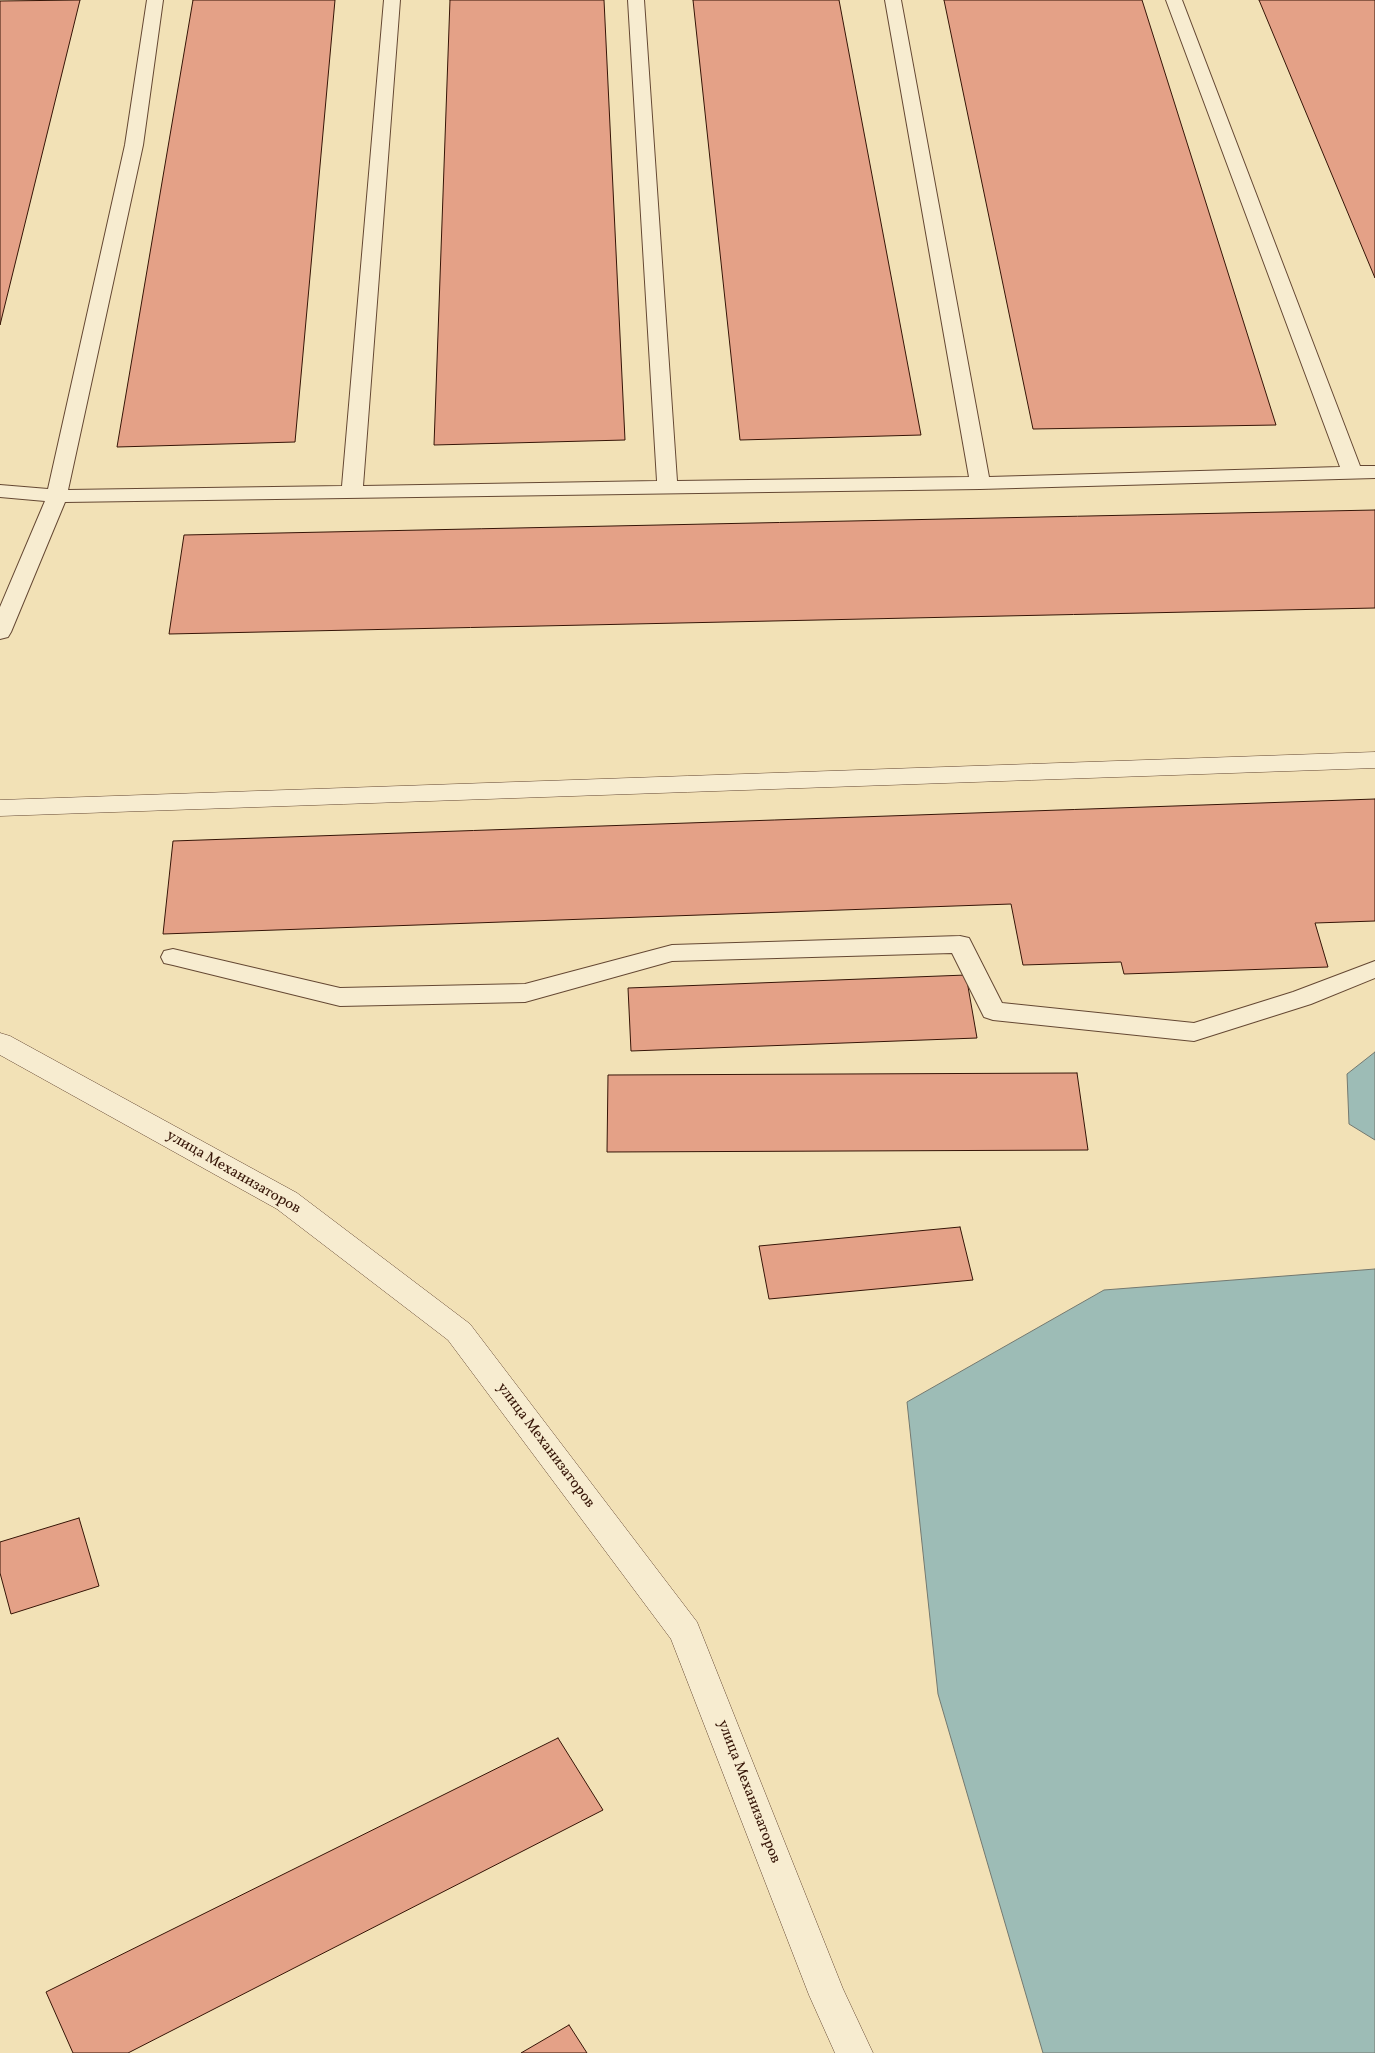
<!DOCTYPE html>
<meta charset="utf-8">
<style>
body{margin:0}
canvas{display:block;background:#f2e1b6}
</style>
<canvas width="1375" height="2053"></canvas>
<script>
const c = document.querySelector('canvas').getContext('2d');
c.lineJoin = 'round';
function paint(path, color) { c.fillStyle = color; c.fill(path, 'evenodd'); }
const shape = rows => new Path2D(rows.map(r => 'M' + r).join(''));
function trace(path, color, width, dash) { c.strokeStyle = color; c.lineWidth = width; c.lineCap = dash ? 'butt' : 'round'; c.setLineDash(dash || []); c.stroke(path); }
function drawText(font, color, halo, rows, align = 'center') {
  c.font = font + ' Vollkorn,serif'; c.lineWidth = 4; c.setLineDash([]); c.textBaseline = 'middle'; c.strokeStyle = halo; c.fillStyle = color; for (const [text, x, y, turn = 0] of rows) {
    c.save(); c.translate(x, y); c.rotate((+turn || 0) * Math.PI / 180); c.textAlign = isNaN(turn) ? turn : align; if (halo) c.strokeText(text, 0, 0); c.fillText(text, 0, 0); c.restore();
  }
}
const water = shape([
 [1375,1052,1375,1140,1349,1124,1347,1074,1375,1052],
 [1375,1269,1375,2053,1043,2053,938,1694,907,1402,1104,1290,1375,1269]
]);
paint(water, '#9dbcb6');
trace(water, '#747970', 1);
const building = shape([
 [80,0,0,325,0,1,80,0],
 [193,0,335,0,295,442,117,447,193,0],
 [450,0,604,0,625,440,434,445,450,0],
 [693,0,839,0,921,435,740,440,693,0],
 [944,0,1142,0,1276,425,1033,429,944,0],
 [1259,0,1375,0,1375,278,1259,0],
 [1375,510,1375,608,169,634,184,535,1375,510],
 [1375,799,1375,921,1315,923,1328,967,1124,974,1121,962,1023,965,1011,904,163,934,173,841,1375,799],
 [966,975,977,1038,631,1051,628,988,966,975],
 [1077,1073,1088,1150,607,1152,608,1075,1077,1073],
 [960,1227,973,1280,769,1299,759,1246,960,1227],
 [79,1518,99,1586,11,1614,0,1573,0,1542,79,1518],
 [558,1738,603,1810,128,2053,73,2053,46,1992,558,1738],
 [569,2025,587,2053,521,2053,569,2025]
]);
paint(building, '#e4a187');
trace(building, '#361507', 1);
const service = shape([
 [147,0,163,0,143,145,68,490,342,486,384,0,400,0,363,486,657,481,628,0,644,0,677,481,969,477,885,0,901,0,989,477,1340,467,1166,0,1182,0,1360,466,1375,466,1375,478,980,489,65,502,11,632,8,637,0,639,0,607,45,501,0,497,0,485,48,489,125,145,147,0],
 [960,936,969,938,1002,1003,1194,1023,1293,992,1375,961,1375,978,1311,1004,1194,1041,993,1020,984,1017,952,953,672,961,525,1002,340,1006,173,965,164,963,161,957,164,951,173,949,340,988,525,984,672,945,960,936]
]);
const minor = shape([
 [0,1033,10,1036,297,1193,470,1324,697,1622,843,1989,873,2053,835,2053,809,1995,671,1639,448,1340,277,1209,0,1055,0,1033]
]);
const tertiary = shape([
 [1375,752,1375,768,0,816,0,800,1375,752]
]);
trace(service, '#654833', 2);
trace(minor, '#654833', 1);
trace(tertiary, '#654833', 1);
paint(service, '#f7ecd0');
paint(minor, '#f7ecd0');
paint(tertiary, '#f7ecd0');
drawText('15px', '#361507', '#f7ecd0', [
 ["улица Механизаторов",233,1173,30],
 ["улица Механизаторов",545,1446,53],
 ["улица Механизаторов",748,1792,69]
]);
</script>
